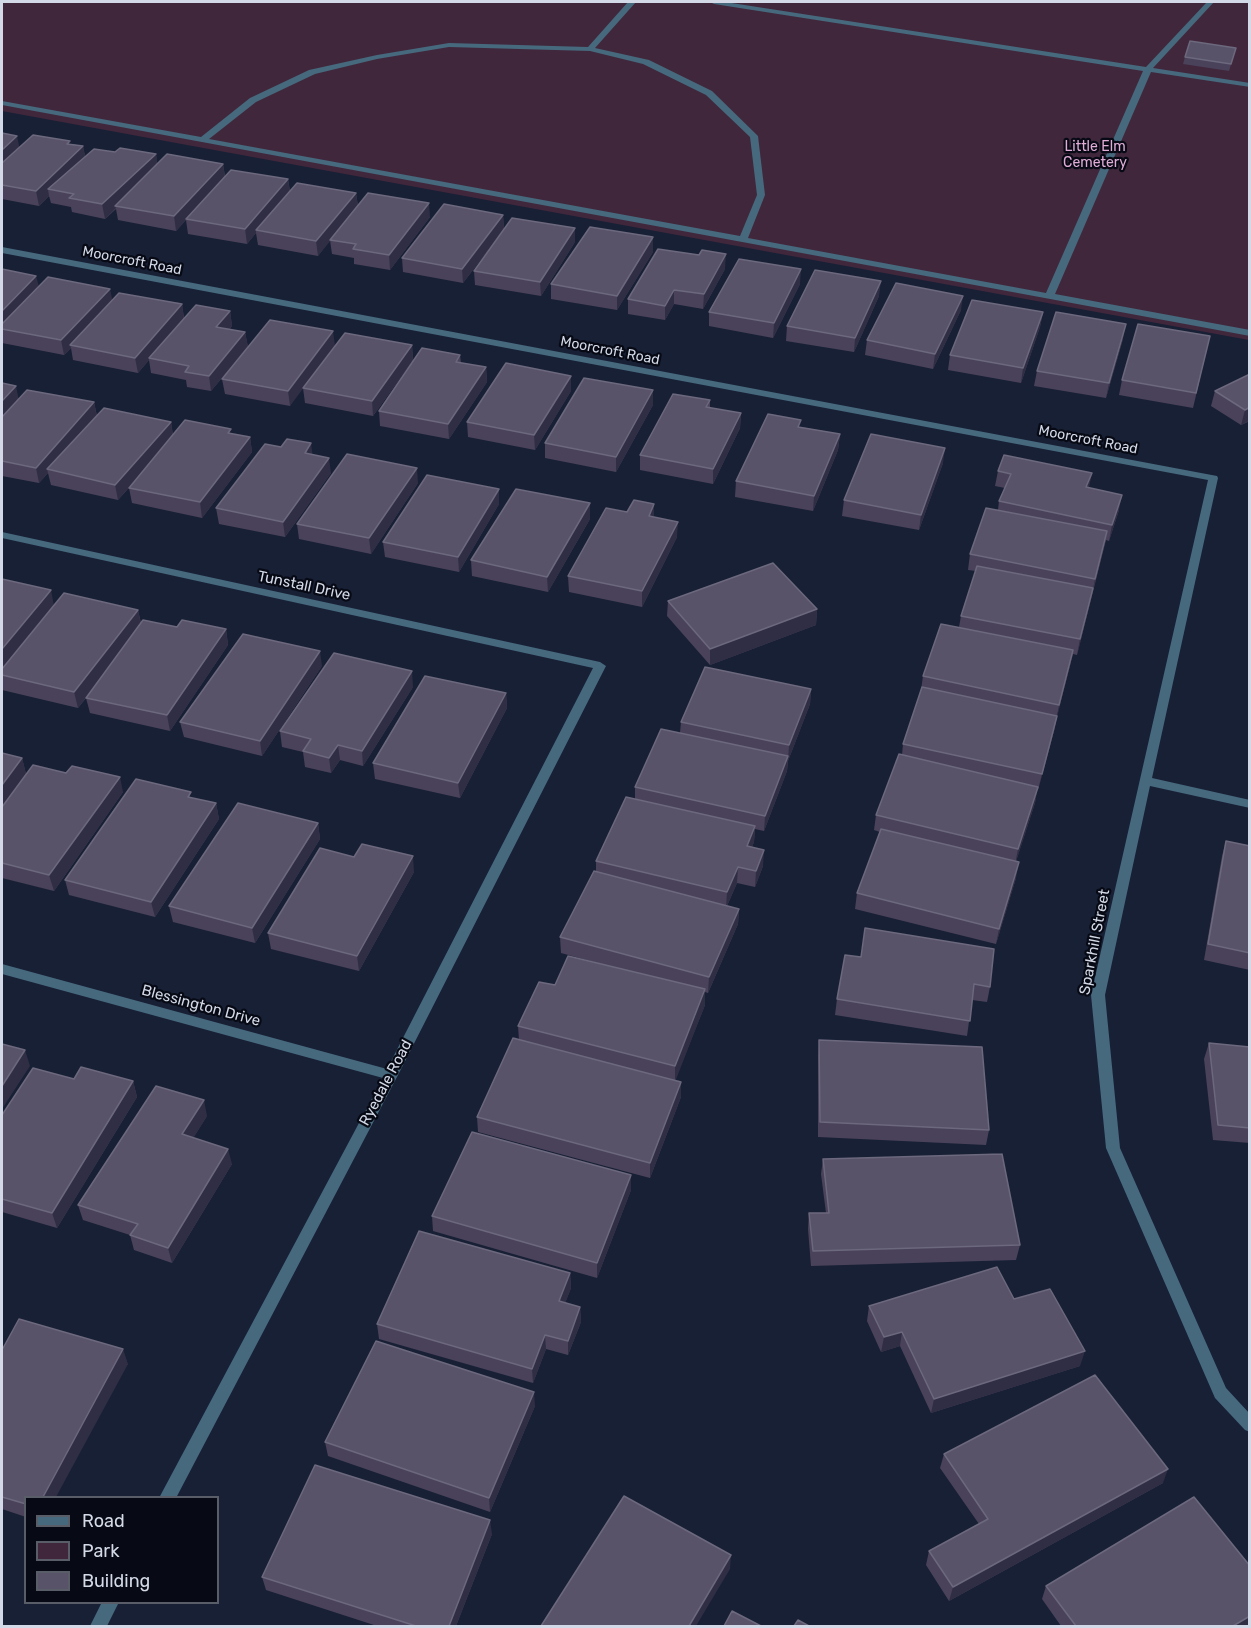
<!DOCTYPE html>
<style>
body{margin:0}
#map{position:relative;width:1251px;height:1628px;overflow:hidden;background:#182036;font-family:Rubik,sans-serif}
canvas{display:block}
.frame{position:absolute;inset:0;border:3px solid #d3d9e7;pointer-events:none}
.legend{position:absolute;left:24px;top:1496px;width:195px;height:108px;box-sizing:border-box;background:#070a14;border:2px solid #595d68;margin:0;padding:8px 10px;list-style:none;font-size:18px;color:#d3d9e7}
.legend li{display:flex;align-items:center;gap:12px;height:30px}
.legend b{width:30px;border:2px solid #595d68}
</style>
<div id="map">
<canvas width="1251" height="1628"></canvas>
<div class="frame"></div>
<ul class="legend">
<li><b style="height:8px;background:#46697d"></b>Road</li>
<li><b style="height:16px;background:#41273c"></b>Park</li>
<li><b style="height:16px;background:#595369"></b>Building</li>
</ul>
</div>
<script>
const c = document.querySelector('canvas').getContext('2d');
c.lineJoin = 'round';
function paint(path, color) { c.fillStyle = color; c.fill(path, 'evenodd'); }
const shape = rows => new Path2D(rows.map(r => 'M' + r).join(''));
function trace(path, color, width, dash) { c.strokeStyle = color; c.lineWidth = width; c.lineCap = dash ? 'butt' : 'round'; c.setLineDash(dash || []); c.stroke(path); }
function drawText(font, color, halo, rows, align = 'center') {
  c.font = font + ' Rubik,sans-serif'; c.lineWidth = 4.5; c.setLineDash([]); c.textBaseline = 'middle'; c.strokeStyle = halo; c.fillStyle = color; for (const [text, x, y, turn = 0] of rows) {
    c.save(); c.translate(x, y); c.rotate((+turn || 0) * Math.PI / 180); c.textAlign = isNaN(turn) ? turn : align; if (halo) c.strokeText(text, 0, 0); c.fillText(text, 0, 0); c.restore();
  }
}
paint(shape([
 [2,2,1249,2,1249,340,2,111]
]), '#41273c');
paint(shape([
 [628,2,636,2,595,48,649,60,712,91,758,136,765,195,748,238,1046,293,1143,71,714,4,710,2,725,2,1146,67,1207,2,1214,2,1153,68,1250,83,1250,87,1151,72,1055,294,1250,330,1250,336,2,105,2,101,201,137,250,98,309,70,377,55,449,43,588,47,628,2],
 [449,47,590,51,643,64,706,95,750,137,757,195,740,236,209,139,256,102,315,74,377,59,449,47]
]), '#46697d');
paint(shape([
 [2,247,1217,476,1218,478,1152,778,1250,800,1250,808,1150,786,1105,995,1120,1148,1226,1388,1250,1414,1250,1432,1245,1430,1215,1398,1106,1148,1091,995,1208,480,2,253,2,247],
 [2,532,600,662,606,666,398,1075,176,1498,159,1498,383,1078,2,974,2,964,387,1069,593,668,2,538,2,532],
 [102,1602,119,1602,107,1626,90,1626,102,1602]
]), '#46697d');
paint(shape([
 [1236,48,1229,71,1183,64,1185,57],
 [2,133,19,147,71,144,83,146,85,156,115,152,156,154,157,164,223,164,225,176,288,179,290,191,356,193,358,206,430,217,390,270,354,264,354,258,332,254,330,240,318,256,258,245,256,233,247,244,188,234,186,220,176,231,118,220,116,209,105,219,72,212,71,207,51,203,49,196,39,206,2,199],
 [503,215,504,229,463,283,403,272,402,258],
 [575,242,541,296,475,285,474,271],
 [653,252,617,310,551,299,551,284],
 [2,269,39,287,112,300,182,304,184,318,230,311,232,326,229,330,245,332,248,347,211,391,187,387,186,380,151,373,149,360,138,373,73,360,71,348,64,355,2,343],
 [725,269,703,309,674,304,665,320,628,314,628,299],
 [800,284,773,338,709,326,709,312],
 [879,296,854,352,786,341,787,326],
 [961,310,933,369,865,355,867,340],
 [1043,312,1040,327,1021,383,948,370,950,355],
 [333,331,290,406,225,394,222,379],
 [1210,336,1193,408,1119,395,1122,380],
 [1123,339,1106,398,1034,386,1037,371],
 [412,345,413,360,373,416,305,403,303,388],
 [460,355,461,363,486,367,487,382,449,439,380,426,379,411],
 [1250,374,1250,421,1241,425,1211,406,1215,391],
 [2,383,19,399,94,402,97,416,171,422,173,435,231,434,250,437,252,452,202,518,132,503,129,488,135,481,118,500,51,485,48,473,39,483,2,476],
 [653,390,653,405,616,472,545,458,545,443],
 [571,391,535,450,468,437,467,422],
 [710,400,710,408,741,413,740,428,713,484,640,470,640,455],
 [801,427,840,434,838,450,813,511,735,497,736,481],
 [313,454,331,473,285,537,219,524,216,508],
 [943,463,919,530,842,516,844,500],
 [998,471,1090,488,1119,510,1109,541,1106,540,1077,655,1073,654,1057,716,1054,731,1038,790,1037,789,1035,803,1016,861,1016,878,996,944,855,909,857,893,880,832,874,830,876,815,902,755,903,744,921,690,923,676,959,627,961,616,976,571,968,570,970,554,998,510,999,501,1005,488,995,486],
 [418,483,371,554,299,539,297,524],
 [499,504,459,572,385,557,383,542],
 [654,517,677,537,642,607,569,592,568,576],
 [590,519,548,592,472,576,471,560],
 [2,579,54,605,138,610,141,623,177,627,226,629,228,645,170,731,90,713,86,698,78,708,2,690],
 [668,601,817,609,816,625,710,665,667,616],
 [322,666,262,756,184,737,180,722],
 [413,687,363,766,340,760,331,773,305,767,303,752,282,747,280,731],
 [811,689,810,704,788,761,787,771,764,831,755,829,754,842,752,847,763,866,755,887,737,883,727,906,739,909,738,924,708,993,705,992,705,1005,675,1080,681,1097,650,1178,478,1132,477,1117,519,1040,518,1026,555,985,598,963,561,953,560,937,596,871,596,861,635,799,635,787,680,733,681,722],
 [506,693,507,708,460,798,375,779,373,763],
 [2,753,22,758,26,774,123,792,54,891,2,878],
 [216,803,219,819,155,917,69,895,65,880],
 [318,823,320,839,255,943,173,922,169,906],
 [1226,841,1250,846,1250,970,1204,960,1222,856],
 [354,857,414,872,359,971,271,949,268,933],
 [845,955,990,987,987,1002,972,1000,967,1036,835,1015,837,999],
 [819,1040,989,1130,986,1145,818,1137,818,1056],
 [1209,1043,1250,1047,1250,1143,1213,1140,1204,1059],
 [74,1079,133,1081,137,1097,57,1228,2,1212,2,1115],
 [207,1116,193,1138,232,1164,172,1263,134,1250,130,1235,83,1220,78,1205],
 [823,1159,1020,1245,1016,1260,811,1266,808,1229,809,1213,826,1213,821,1174],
 [631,1190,597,1278,433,1231,432,1216],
 [570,1273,571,1288,565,1303,580,1307,581,1322,568,1355,546,1349,533,1383,379,1339,377,1324],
 [1014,1299,1080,1366,931,1413,900,1346,881,1352,867,1321,869,1306],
 [2,1350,128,1364,26,1497,26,1517,2,1509],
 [535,1406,490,1512,328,1456,325,1442],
 [944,1454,1163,1483,949,1601,926,1565,929,1551,979,1524,940,1468],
 [492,1534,456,1626,377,1626,266,1590,262,1577],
 [1250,1566,1250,1625,1248,1626,1061,1626,1042,1599,1046,1586]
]), '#4a425a');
paint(shape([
 [17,136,20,150,2,167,2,150],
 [83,146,86,161,48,189,49,196,39,206,36,191],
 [156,154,158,168,115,206,116,208,105,219,102,204],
 [223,164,225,178,176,231,174,216],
 [288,179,290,193,256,230,256,233,247,244,245,229],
 [356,193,358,207,318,256,316,241],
 [429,203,430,217,390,270,389,255],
 [503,215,504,229,463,283,462,269],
 [575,228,575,242,541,296,540,282],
 [653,237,653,252,617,310,617,296],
 [726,254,725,269,703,309,704,294],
 [801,269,800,284,773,338,774,323],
 [36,276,40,290,2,329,2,311],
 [881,281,879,296,854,352,855,338],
 [110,289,113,303,70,345,71,348,64,355,61,340],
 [674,290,674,304,665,320,665,306],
 [963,296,961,310,933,369,935,354],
 [182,304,184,319,149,358,149,360,138,373,135,358],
 [230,311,232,326,219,342,216,327],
 [1043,312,1040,327,1021,383,1023,368],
 [1126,324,1123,339,1106,398,1109,383],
 [333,331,335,346,290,406,288,391],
 [245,332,248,347,211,391,209,376],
 [412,345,413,360,373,416,372,401],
 [486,367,487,382,449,439,448,424],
 [571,376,571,391,535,450,534,435],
 [16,386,19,401,2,420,2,401],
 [653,390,653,405,616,472,616,457],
 [94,402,97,418,47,469,48,473,39,483,36,468],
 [1250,407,1249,421,1241,425,1245,410],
 [741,413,740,428,713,484,713,469],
 [171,422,173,437,118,500,115,485],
 [840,434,838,450,813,511,814,496],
 [250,437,252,452,202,518,200,502],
 [311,443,313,459,305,453],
 [945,448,943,463,919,530,921,515],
 [329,458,331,473,285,537,283,522],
 [417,468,418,483,371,554,369,538],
 [1092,473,1089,488,1086,487],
 [499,489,499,504,459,572,458,557],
 [1122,495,1119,510,1109,541,1112,525],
 [590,503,590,519,548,592,547,577],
 [654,504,654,520,649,516],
 [678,522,677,537,642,607,642,591],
 [1107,531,1104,547,1092,594,1095,579],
 [1093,588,1090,604,1077,655,1080,639],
 [51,590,54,606,2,670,2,649],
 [817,609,816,625,710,665,710,649],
 [138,610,141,625,78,708,74,692],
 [226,629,228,645,170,731,167,715],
 [1073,650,1070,666,1056,721,1059,705],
 [320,651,322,666,262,756,260,741],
 [412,671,413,687,363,766,362,751],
 [811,689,810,704,788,761,789,745],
 [506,693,507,708,460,798,458,783],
 [1057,716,1054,731,1038,790,1042,774],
 [338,745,340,760,331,773,329,758],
 [788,756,787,771,764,831,765,816],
 [22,758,26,774,2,807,2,785],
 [120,777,123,792,54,891,49,875],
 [1038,787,1035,803,1015,865,1018,849],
 [216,803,219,819,155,917,151,902],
 [318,823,320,839,255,943,252,928],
 [755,826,754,842,746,862,747,846],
 [764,850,763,866,755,887,756,871],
 [413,856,414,872,359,971,357,956],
 [1019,862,1016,878,996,944,999,929],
 [738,867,737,883,726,908,727,892],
 [739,909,738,924,708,993,709,977],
 [705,989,705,1005,675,1082,675,1066],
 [25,1050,30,1066,2,1109,2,1086],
 [133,1081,137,1097,57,1228,52,1213],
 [681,1082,681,1097,650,1178,650,1163],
 [204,1100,207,1116,186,1150,182,1134],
 [228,1149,232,1164,172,1263,168,1248],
 [631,1175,631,1190,597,1278,597,1263],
 [570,1273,571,1288,560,1316,559,1301],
 [580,1307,581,1322,568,1355,568,1341],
 [902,1332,900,1346,881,1352,884,1337],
 [545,1335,546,1349,533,1383,532,1369],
 [123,1349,128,1364,56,1497,43,1497],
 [1085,1351,1080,1366,931,1413,934,1399],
 [534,1392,535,1406,490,1512,489,1498],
 [1168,1469,1163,1483,949,1601,953,1587],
 [490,1520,492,1534,456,1626,449,1626],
 [731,1555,730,1569,696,1626,689,1626],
 [1250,1616,1250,1625,1248,1626,1233,1626]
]), '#302e45');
const building = shape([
 [1190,41,1236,48,1231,64,1185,57,1190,41],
 [2,133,17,136,2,150,2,133],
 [33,135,70,141,67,144,83,146,36,191,2,185,2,163,33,135],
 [120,148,156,154,102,204,69,198,74,194,48,189,94,149,115,152,120,148],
 [167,154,223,164,174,216,115,206,167,154],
 [231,170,288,179,245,229,186,219,231,170],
 [297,183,356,193,316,241,256,230,297,183],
 [368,193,429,203,389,255,353,249,356,244,330,240,368,193],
 [444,204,503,215,462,269,402,258,444,204],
 [512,218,575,228,540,282,474,271,512,218],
 [590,227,653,237,617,296,551,284,590,227],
 [658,249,699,255,702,250,726,254,704,294,674,290,665,306,628,299,658,249],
 [739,259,801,269,774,323,709,312,739,259],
 [2,269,36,276,2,311,2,269],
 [815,270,881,281,855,338,787,326,815,270],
 [48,277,110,289,61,340,2,329,2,324,48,277],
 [896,283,963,296,935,354,867,340,896,283],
 [119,293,182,304,135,358,70,345,119,293],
 [972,300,1043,312,1023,368,950,355,972,300],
 [196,305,230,311,216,327,245,332,209,376,185,372,189,366,149,358,196,305],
 [1056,312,1126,324,1109,383,1037,371,1056,312],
 [270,320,333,331,288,391,222,379,270,320],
 [1138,324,1210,336,1196,393,1122,380,1138,324],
 [345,333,412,345,372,401,303,388,345,333],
 [422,348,460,355,456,362,486,367,448,424,379,411,422,348],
 [506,363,571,376,534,435,467,422,506,363],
 [1250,374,1250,407,1245,410,1215,391,1250,374],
 [584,378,653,390,616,457,545,443,584,378],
 [2,383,16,386,2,401,2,383],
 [27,390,94,402,36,468,2,461,2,417,27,390],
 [673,394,710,400,706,407,741,413,713,469,640,455,673,394],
 [104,408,171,422,115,485,47,469,104,408],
 [768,414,801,420,798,427,840,434,814,496,736,481,768,414],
 [185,420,231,429,228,433,250,437,200,502,129,488,185,420],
 [871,434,945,448,921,515,844,500,871,434],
 [287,439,311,443,305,453,329,458,283,522,216,508,265,444,281,447,287,439],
 [347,454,417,468,369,538,297,524,347,454],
 [1004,455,1092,473,1086,487,1122,495,1112,525,999,501,1011,474,998,471,1004,455],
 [427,475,499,489,458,557,383,542,427,475],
 [516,489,590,503,547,577,471,560,516,489],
 [634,500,654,504,649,516,678,522,642,591,568,576,606,508,627,512,634,500],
 [986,508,1107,531,1095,579,970,554,986,508],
 [773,563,817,609,710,649,668,601,773,563],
 [977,566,1093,588,1080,639,961,616,977,566],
 [2,579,51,590,2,649,2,579],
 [64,593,138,610,74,692,2,675,2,669,64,593],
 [143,620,177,627,182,620,226,629,167,715,86,698,143,620],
 [941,624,1073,650,1059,705,923,676,941,624],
 [243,634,320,651,260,741,180,722,243,634],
 [334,653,412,671,362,751,338,745,329,758,303,751,311,739,280,731,334,653],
 [705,667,811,689,789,745,681,722,705,667],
 [425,676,506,693,458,783,373,763,425,676],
 [922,687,1057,716,1042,774,903,744,922,687],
 [661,729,788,756,765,816,635,787,661,729],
 [2,753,22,758,2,785,2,753],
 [899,754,1038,787,1018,849,876,815,899,754],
 [33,765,66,773,72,766,120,777,49,875,2,863,2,807,33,765],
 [136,779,191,792,188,797,216,803,151,902,65,880,136,779],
 [626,797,755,826,747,846,764,850,756,871,738,867,727,892,596,861,626,797],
 [238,803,318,823,252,928,169,906,238,803],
 [881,829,1019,862,999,929,857,893,881,829],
 [1226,841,1250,846,1250,953,1208,944,1226,841],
 [362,844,413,856,357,956,268,933,320,848,354,857,362,844],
 [594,871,739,909,709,977,560,937,594,871],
 [865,928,994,949,990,987,974,984,970,1021,837,999,845,955,861,957,865,928],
 [568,956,705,989,675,1066,518,1026,539,982,555,985,568,956],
 [513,1038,681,1082,650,1163,477,1117,513,1038],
 [819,1040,982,1047,989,1130,820,1122,819,1040],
 [1209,1043,1250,1047,1250,1128,1218,1125,1209,1043],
 [2,1044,25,1050,2,1086,2,1044],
 [81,1067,133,1081,52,1213,2,1199,2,1115,33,1068,74,1079,81,1067],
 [156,1086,204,1100,182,1134,228,1149,168,1248,130,1235,138,1224,78,1205,156,1086],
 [472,1132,631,1175,597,1263,432,1216,472,1132],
 [1002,1154,1020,1245,813,1251,809,1213,829,1213,823,1159,1002,1154],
 [419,1231,570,1273,559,1301,580,1307,568,1341,545,1335,532,1369,377,1324,419,1231],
 [997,1267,1014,1299,1050,1289,1085,1351,934,1399,902,1332,884,1337,869,1306,997,1267],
 [19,1319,123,1349,43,1497,26,1497,26,1504,2,1497,2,1350,19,1319],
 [376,1341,534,1392,489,1498,325,1442,376,1341],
 [1095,1375,1168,1469,953,1587,929,1551,988,1519,944,1454,1095,1375],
 [315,1465,490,1520,449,1626,416,1626,262,1577,315,1465],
 [624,1496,731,1555,689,1626,541,1626,624,1496],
 [1194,1497,1250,1566,1250,1616,1233,1626,1076,1626,1046,1586,1194,1497],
 [732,1611,761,1626,724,1626,732,1611],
 [798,1620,809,1626,794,1626,798,1620]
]);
paint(building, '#595369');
trace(building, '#6c687d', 1.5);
drawText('14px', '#e2acd7', '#070a14', [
 ["Little Elm",1095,147],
 ["Cemetery",1095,163]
]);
drawText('14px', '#d3d9e7', '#070a14', [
 ["Moorcroft Road",132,261,11],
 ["Moorcroft Road",610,351,11],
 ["Moorcroft Road",1088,440,11]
]);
drawText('15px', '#d3d9e7', '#070a14', [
 ["Tunstall Drive",304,586,12],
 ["Sparkhill Street",1095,942,-79],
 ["Blessington Drive",201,1006,15],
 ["Ryedale Road",386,1083,-62]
]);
</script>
